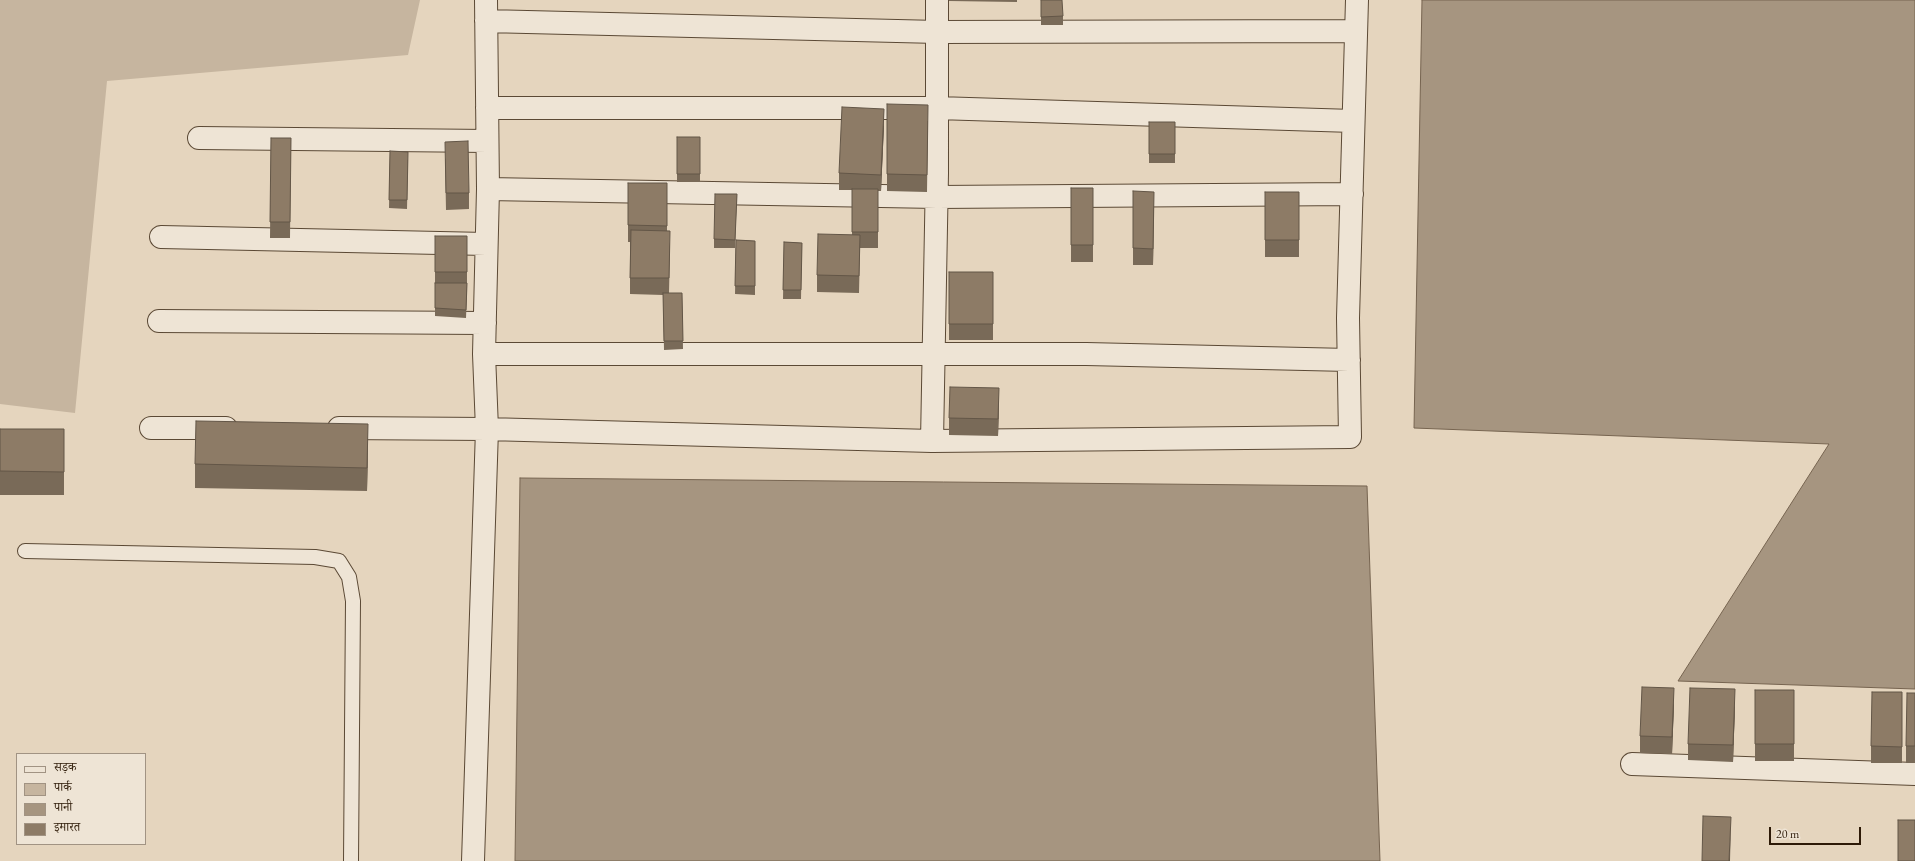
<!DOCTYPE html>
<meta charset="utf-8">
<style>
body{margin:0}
#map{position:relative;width:1915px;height:861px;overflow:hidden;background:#e5d5be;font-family:"EB Garamond","Noto Serif Devanagari",serif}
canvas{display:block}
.legend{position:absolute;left:16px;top:753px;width:130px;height:92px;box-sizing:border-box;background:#eee4d5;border:1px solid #a19383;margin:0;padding:5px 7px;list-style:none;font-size:12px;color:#2d1a07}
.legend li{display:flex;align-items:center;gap:8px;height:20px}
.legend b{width:20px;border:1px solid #a19383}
.scale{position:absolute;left:1769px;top:827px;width:92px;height:18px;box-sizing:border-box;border:2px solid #2d1a07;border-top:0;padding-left:5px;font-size:12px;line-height:14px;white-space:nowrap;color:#2d1a07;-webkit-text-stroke:3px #eee4d5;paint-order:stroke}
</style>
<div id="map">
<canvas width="1915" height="861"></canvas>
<ul class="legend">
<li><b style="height:5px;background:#eee4d5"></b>सड़क</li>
<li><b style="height:11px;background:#c6b59f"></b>पार्क</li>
<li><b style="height:11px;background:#a69580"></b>पानी</li>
<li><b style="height:11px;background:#8d7b66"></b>इमारत</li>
</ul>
<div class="scale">20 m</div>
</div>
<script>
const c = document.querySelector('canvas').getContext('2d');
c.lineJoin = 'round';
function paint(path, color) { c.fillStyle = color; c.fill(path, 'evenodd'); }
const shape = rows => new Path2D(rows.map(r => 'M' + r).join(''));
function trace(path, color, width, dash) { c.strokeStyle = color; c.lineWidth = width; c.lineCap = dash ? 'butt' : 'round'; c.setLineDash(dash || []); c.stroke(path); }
paint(shape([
 [0,0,420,0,408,55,107,81,75,413,0,404]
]), '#c6b59f');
const water = shape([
 [1422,0,1915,0,1915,689,1678,681,1829,444,1414,428,1422,0],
 [520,478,1367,486,1380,861,515,861,520,478]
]);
paint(water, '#a69580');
trace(water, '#766450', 1);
const service = shape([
 [25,551,315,557,339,561,349,577,353,601,351,861]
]);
const minor = shape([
 [486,21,938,32,1356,31],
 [487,108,937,108,1353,121],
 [199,138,487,141],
 [488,189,937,197,1352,194],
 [161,237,486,244],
 [159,321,485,323],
 [484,354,1086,354,1349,360],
 [151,428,226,428],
 [339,428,487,429,932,441,1350,437,1348,318,1357,0],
 [932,441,937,173,937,0],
 [1632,764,1915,774],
 [473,861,487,429,484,354,488,189,486,0]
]);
trace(service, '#5b4935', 16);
trace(minor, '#5b4935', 24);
trace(service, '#eee4d5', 14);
trace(minor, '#eee4d5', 22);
paint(shape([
 [949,0,1017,0,1017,2,949,1],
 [1041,0,1063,16,1063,25,1041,25],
 [887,104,928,121,927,192,887,191],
 [1149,122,1175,122,1175,163,1149,163],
 [884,125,881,191,878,191,878,248,860,248,859,293,817,292,817,275,852,235,852,190,839,190,839,173],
 [677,137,700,137,700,182,677,182],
 [271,138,291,138,290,238,270,238],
 [390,151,408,160,407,209,389,208],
 [445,158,469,193,469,209,446,210],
 [628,183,667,183,667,231,670,247,669,293,682,293,683,349,664,350,663,295,630,294,630,242,628,242],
 [1071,188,1093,188,1093,262,1071,262],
 [1133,191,1154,208,1153,265,1133,265],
 [1265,192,1299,192,1299,257,1265,257],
 [737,194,735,248,714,248,714,239],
 [435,236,467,236,467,292,466,318,435,316],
 [736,240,755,241,755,295,735,294],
 [784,242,802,243,801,299,783,299],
 [949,272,993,272,993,340,949,340],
 [999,404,998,436,949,435,949,418],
 [0,429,64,429,64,495,0,495],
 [368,448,367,491,195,488,195,464],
 [1755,690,1794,690,1794,761,1755,761],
 [1902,692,1902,763,1871,763,1871,746],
 [1915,693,1915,763,1906,763,1906,746],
 [1674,704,1672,754,1640,753,1640,736],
 [1735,706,1733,762,1688,760,1688,744]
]), '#796a58');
paint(shape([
 [884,109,884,125,881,191,881,175],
 [1154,192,1154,208,1153,265,1153,249],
 [999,388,999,404,998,436,998,419],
 [368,424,368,448,367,491,367,468],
 [1674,688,1674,704,1672,754,1672,737],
 [1735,689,1735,706,1733,762,1733,745],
 [1731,817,1730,861,1729,861]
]), '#635647');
const building = shape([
 [1041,0,1062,0,1063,16,1041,17,1041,0],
 [887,104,928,105,927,175,887,174,887,104],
 [842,107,884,109,881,175,839,173,842,107],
 [1149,122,1175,122,1175,154,1149,154,1149,122],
 [677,137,700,137,700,174,677,174,677,137],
 [271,138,291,138,290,222,270,222,271,138],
 [468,141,469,193,446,193,445,142,468,141],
 [390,151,408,152,407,200,389,200,390,151],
 [628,183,667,183,667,226,628,225,628,183],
 [1071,188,1093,188,1093,245,1071,245,1071,188],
 [852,189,878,189,878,232,852,232,852,189],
 [1133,191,1154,192,1153,249,1133,248,1133,191],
 [1265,192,1299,192,1299,240,1265,240,1265,192],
 [715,194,737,194,735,240,714,239,715,194],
 [631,230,670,231,669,278,630,278,631,230],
 [818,234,860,235,859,276,817,275,818,234],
 [435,236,467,236,467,272,435,272,435,236],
 [736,240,755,241,755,286,735,286,736,240],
 [784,242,802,243,801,290,783,290,784,242],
 [949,272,993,272,993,324,949,324,949,272],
 [435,283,467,283,466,310,435,308,435,283],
 [663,293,682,293,683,341,664,341,663,293],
 [950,387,999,388,998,419,949,418,950,387],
 [196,421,368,424,367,468,195,464,196,421],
 [0,429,64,429,64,472,0,471,0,429],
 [1642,687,1674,688,1672,737,1640,736,1642,687],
 [1690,688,1735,689,1733,745,1688,744,1690,688],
 [1755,690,1794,690,1794,744,1755,744,1755,690],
 [1872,692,1902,692,1902,747,1871,746,1872,692],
 [1907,693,1915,693,1915,746,1906,746,1907,693],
 [1703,816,1731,817,1729,861,1702,861,1703,816],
 [1898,820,1915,820,1915,861,1898,861,1898,820]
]);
paint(building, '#8d7b66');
trace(building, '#635647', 1);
</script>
